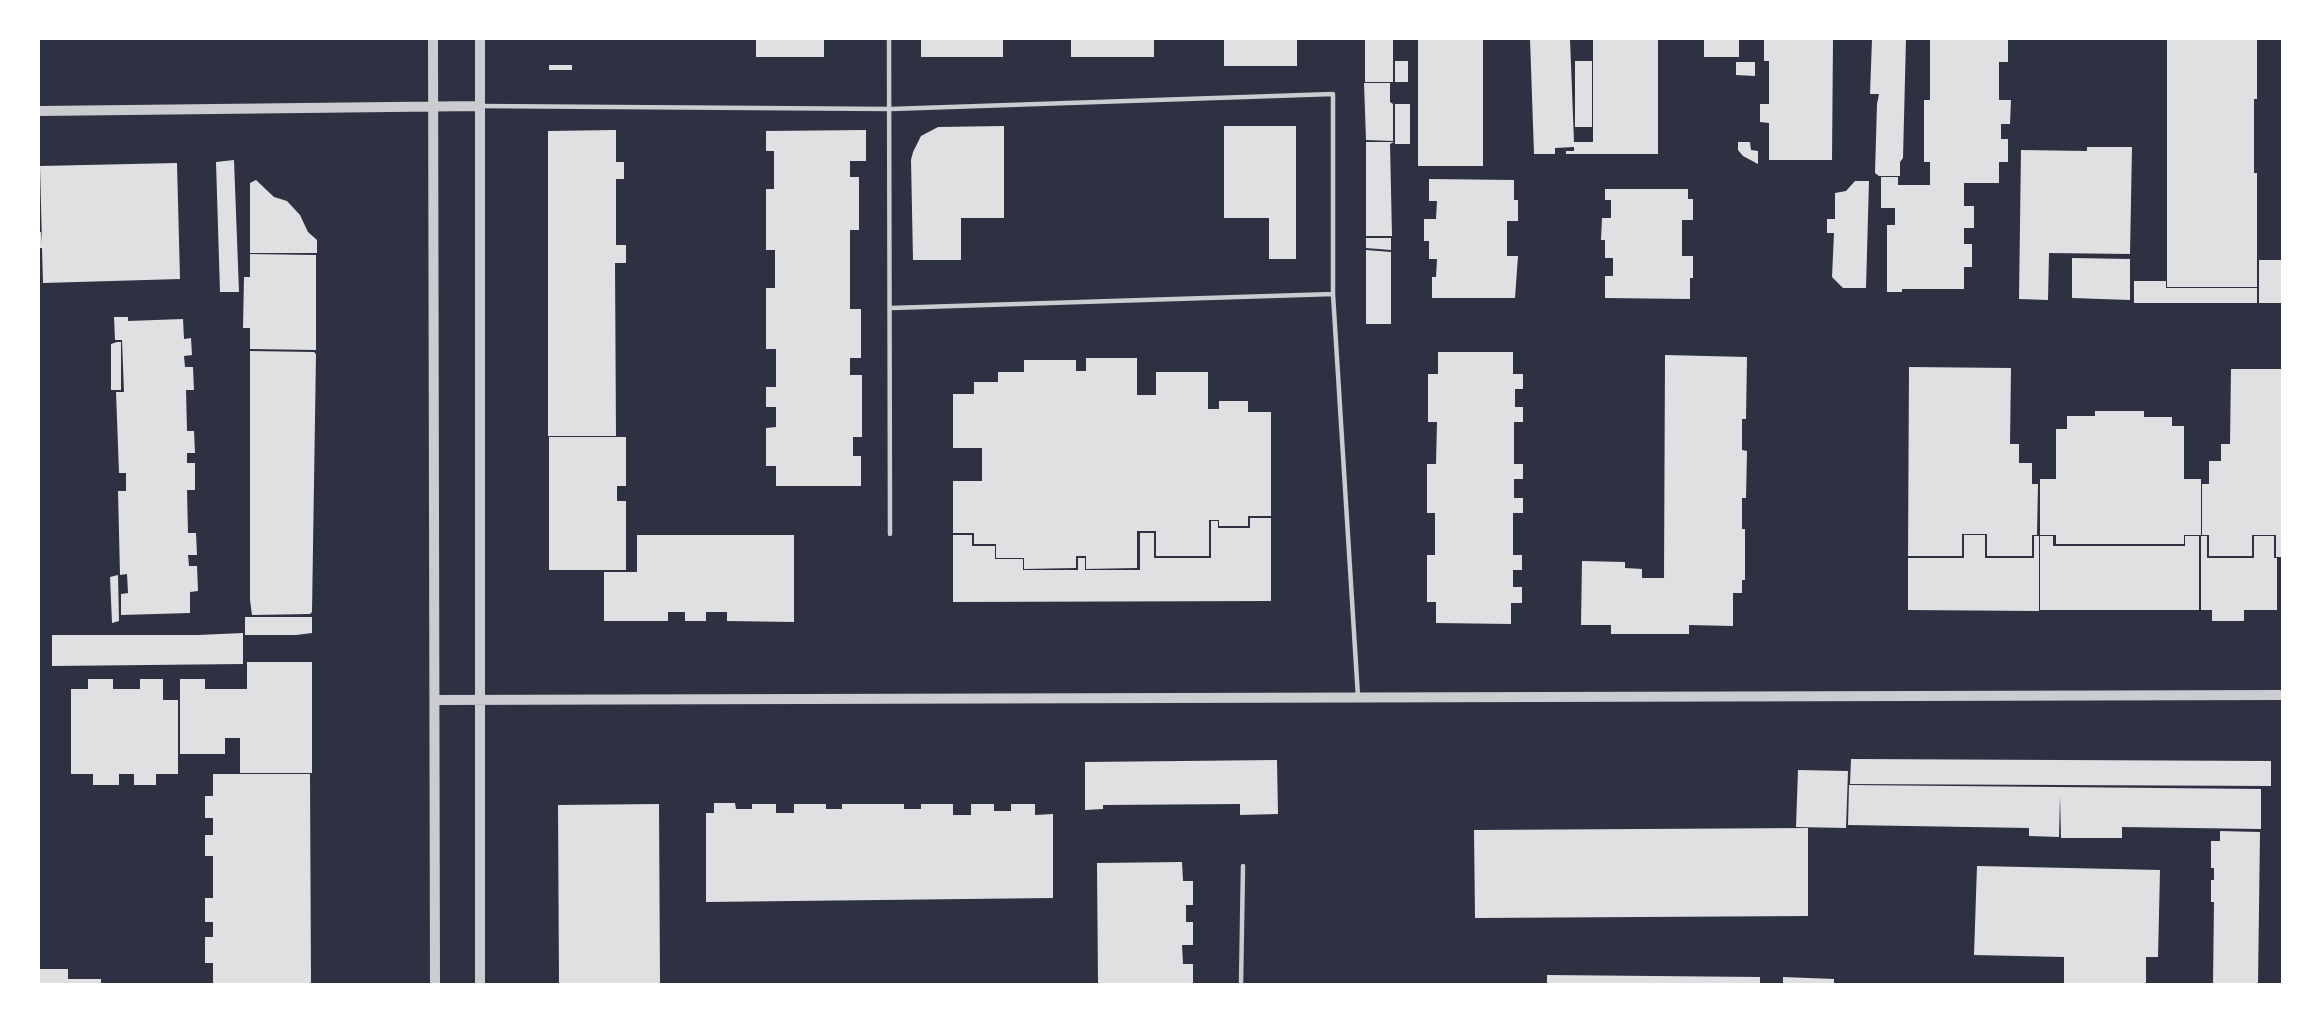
<!DOCTYPE html>
<style>
body{margin:0}
#map{position:relative;width:2321px;height:1023px;overflow:hidden;background:#2d3142;font-family:"Noto Sans",sans-serif}
canvas{display:block}
.frame{position:absolute;inset:0;border:40px solid #fff;pointer-events:none}
</style>
<div id="map">
<canvas width="2321" height="1023"></canvas>
<div class="frame"></div>
</div>
<script>
const c = document.querySelector('canvas').getContext('2d');
c.lineJoin = 'round';
function paint(path, color) { c.fillStyle = color; c.fill(path, 'evenodd'); }
const shape = rows => new Path2D(rows.map(r => 'M' + r).join(''));
function trace(path, color, width, dash) { c.strokeStyle = color; c.lineWidth = width; c.lineCap = dash ? 'butt' : 'round'; c.setLineDash(dash || []); c.stroke(path); }
paint(shape([
 [756,39,824,39,824,57,756,57],
 [921,39,1003,39,1003,57,921,57],
 [1071,39,1154,39,1154,57,1071,57],
 [1224,39,1297,39,1297,66,1224,66],
 [1365,39,1393,39,1393,82,1365,82],
 [1418,39,1483,39,1483,166,1418,166],
 [1530,39,1570,39,1574,142,1593,142,1593,39,1658,39,1658,154,1566,154,1566,151,1574,151,1574,147,1555,148,1555,154,1534,154],
 [1704,39,1739,39,1739,57,1704,57],
 [1764,39,1833,39,1832,160,1769,160,1769,123,1760,122,1760,104,1769,104,1769,61,1764,61],
 [1872,39,1906,39,1903,158,1900,162,1900,176,1879,176,1875,173,1877,104,1879,94,1870,94],
 [1930,39,2008,39,2008,62,1999,62,1999,100,2011,100,2010,124,2001,124,2001,139,2008,139,2008,162,1999,162,1999,183,1964,183,1964,206,1974,206,1974,228,1964,228,1964,244,1972,244,1972,267,1964,267,1964,289,1902,289,1902,292,1887,292,1887,225,1895,225,1895,208,1881,208,1881,177,1898,177,1898,185,1930,185,1930,162,1924,162,1924,100,1930,100],
 [2167,39,2257,39,2257,99,2254,99,2254,173,2257,173,2257,287,2167,287],
 [1395,61,1408,61,1408,82,1395,82],
 [1575,61,1592,61,1592,127,1575,127],
 [1736,62,1755,62,1755,76,1736,75],
 [549,65,572,65,572,70,549,70],
 [1364,83,1390,83,1390,102,1393,104,1393,141,1366,140],
 [1395,104,1410,104,1410,144,1395,144],
 [1004,126,1004,218,961,218,961,260,913,260,911,160,913,152,921,136,938,127],
 [1224,126,1296,126,1296,259,1269,259,1269,218,1224,218],
 [616,130,616,162,624,162,624,179,616,179,616,245,626,245,626,263,615,263,616,436,548,436,548,131],
 [866,130,866,161,850,161,850,177,859,177,859,230,850,230,850,309,861,309,861,358,850,358,850,375,862,375,862,437,853,437,853,456,861,456,861,486,776,486,776,466,766,466,766,428,776,427,776,407,766,407,766,387,776,387,776,349,766,349,766,288,775,288,775,250,766,250,766,189,774,189,774,151,766,151,766,131],
 [1366,142,1394,142,1390,144,1392,236,1366,236],
 [1738,142,1750,142,1751,150,1758,151,1758,164,1743,156,1738,150],
 [2087,147,2132,147,2130,254,2049,253,2048,300,2019,299,2021,150,2087,151],
 [234,160,239,292,220,292,216,162],
 [177,163,180,279,43,283,42,248,39,248,39,232,41,232,42,244,40,166],
 [1429,179,1514,180,1514,200,1518,200,1518,221,1507,221,1507,256,1518,256,1515,298,1432,298,1432,277,1436,277,1437,259,1429,259,1429,241,1424,241,1424,219,1436,219,1437,201,1429,201],
 [256,180,274,197,287,201,300,215,308,232,317,240,317,253,250,253,250,183],
 [1855,181,1869,181,1866,288,1843,288,1832,277,1834,233,1827,233,1827,219,1835,219,1835,193,1846,191],
 [1605,189,1688,189,1688,199,1693,199,1693,220,1682,220,1682,256,1693,256,1693,278,1690,278,1690,299,1605,298,1605,276,1613,276,1613,258,1605,258,1605,240,1601,240,1602,218,1611,218,1611,200,1605,200],
 [1366,238,1391,238,1391,250,1366,248],
 [1366,250,1391,252,1391,324,1366,324],
 [250,254,316,255,316,350,250,349,250,328,243,328,244,277,250,277],
 [2072,258,2130,259,2130,300,2072,298],
 [2259,260,2282,260,2282,303,2259,303],
 [2134,281,2166,281,2166,288,2257,288,2257,303,2134,303],
 [114,317,128,317,128,321,183,319,184,339,191,338,192,355,184,356,185,367,193,367,194,390,186,390,187,431,194,431,195,453,187,453,187,463,195,463,195,490,187,490,188,533,196,533,197,555,188,555,189,566,197,566,198,591,190,592,190,613,121,615,121,594,128,593,127,574,120,575,118,491,126,491,126,473,119,473,116,392,124,392,122,340,115,340],
 [117,342,121,342,121,390,111,390,111,344],
 [250,351,314,352,316,354,312,612,310,614,252,615,250,600],
 [1438,352,1513,352,1513,374,1523,374,1523,389,1515,389,1515,407,1523,407,1523,422,1514,422,1514,464,1523,464,1523,479,1514,479,1514,498,1523,498,1523,513,1513,513,1513,555,1522,555,1522,570,1513,570,1513,587,1522,587,1522,603,1511,603,1511,624,1436,623,1436,602,1427,602,1427,555,1435,555,1435,513,1427,513,1427,464,1436,464,1437,422,1428,422,1428,374,1438,374],
 [1665,355,1747,357,1746,419,1742,419,1742,450,1747,451,1746,498,1742,498,1742,529,1745,529,1745,580,1742,580,1742,593,1733,593,1733,626,1689,625,1689,634,1611,634,1611,625,1581,625,1582,561,1625,562,1625,568,1642,569,1642,578,1664,578],
 [1086,358,1137,358,1137,395,1156,395,1156,372,1208,372,1208,409,1219,409,1219,401,1248,401,1248,412,1271,412,1271,516,1248,516,1248,526,1219,526,1219,520,1209,520,1209,556,1156,556,1156,531,1137,531,1137,568,1086,569,1086,556,1076,556,1076,568,1024,569,1024,558,996,558,996,544,974,544,974,533,953,533,953,481,982,481,982,448,953,448,953,394,974,394,974,382,998,382,998,372,1024,372,1024,360,1076,360,1076,371,1086,371],
 [1909,367,2011,368,2010,444,2019,444,2019,463,2032,463,2032,484,2038,484,2037,535,2032,535,2032,556,1987,556,1987,534,1962,534,1962,556,1908,556],
 [2231,369,2282,369,2282,557,2276,557,2276,535,2252,535,2252,556,2209,556,2209,535,2202,535,2202,484,2209,484,2209,461,2221,461,2221,444,2230,444],
 [2095,411,2144,411,2144,417,2172,417,2172,426,2184,426,2184,479,2201,479,2201,535,2184,535,2184,544,2056,544,2056,535,2040,535,2040,479,2056,479,2056,429,2067,429,2067,416,2095,416],
 [549,437,626,437,626,486,617,486,617,501,626,501,626,570,549,570],
 [1250,518,1271,518,1271,601,953,602,953,535,972,535,972,546,995,546,995,559,1023,559,1023,570,1078,570,1078,558,1085,558,1085,570,1140,570,1140,533,1154,533,1154,558,1211,558,1211,521,1218,521,1218,528,1250,528],
 [637,535,794,535,794,622,727,621,727,612,706,612,706,621,685,621,685,612,668,612,668,621,604,621,604,572,637,572],
 [1964,535,1985,535,1985,558,2034,558,2034,536,2039,536,2039,611,1908,610,1908,558,1964,558],
 [2040,536,2053,536,2053,546,2185,546,2185,536,2199,536,2199,610,2040,610],
 [2201,536,2207,536,2207,558,2254,558,2254,536,2274,536,2274,558,2277,558,2277,610,2244,610,2244,621,2212,621,2212,610,2201,610],
 [118,575,119,621,112,623,110,577],
 [245,617,312,617,312,633,296,635,245,635],
 [243,633,243,664,52,666,52,635,198,635],
 [247,662,312,662,312,773,240,773,240,738,225,738,225,754,180,754,180,679,205,679,205,689,247,689],
 [88,679,113,679,113,689,140,689,140,679,163,679,163,700,178,700,178,774,156,774,156,785,134,785,134,774,119,774,119,785,93,785,93,774,71,774,71,689,88,689],
 [1851,759,2271,761,2271,786,1850,784],
 [1277,760,1278,814,1240,815,1240,804,1103,805,1103,809,1085,810,1085,762],
 [1798,770,1848,771,1846,828,1796,827],
 [213,774,310,774,311,984,213,984,213,963,205,963,205,937,213,937,213,922,205,922,205,898,213,898,213,856,205,856,205,835,213,835,213,818,205,818,205,796,213,796],
 [1849,785,2261,789,2261,829,2122,827,2122,838,2061,838,2060,795,2059,837,2029,836,2029,828,1848,825],
 [714,803,735,803,736,809,752,809,752,804,776,804,776,813,794,813,794,804,826,804,826,809,842,809,842,804,904,804,904,809,921,809,921,804,953,804,953,815,971,815,971,804,994,804,994,811,1011,811,1011,804,1035,804,1035,815,1053,814,1053,898,706,902,706,813,714,813],
 [659,804,660,984,559,984,558,805],
 [1808,828,1808,916,1475,918,1474,830],
 [2220,831,2260,832,2258,984,2213,984,2214,902,2211,902,2211,880,2214,880,2214,868,2211,868,2211,841,2220,841],
 [1182,862,1183,881,1193,881,1193,905,1186,905,1186,922,1193,922,1193,945,1182,945,1183,964,1193,964,1193,984,1098,984,1097,863],
 [1977,866,2160,870,2158,957,2146,957,2146,984,2064,984,2064,957,1974,955],
 [39,969,68,969,68,979,101,979,101,984,39,984],
 [1547,975,1760,977,1760,984,1547,984],
 [1783,977,1834,979,1834,984,1783,984]
]), '#e0e0e3');
trace(shape([
 [889,39,890,534],
 [479,106,891,109,1333,94,1333,294,1358,697],
 [891,308,1333,294],
 [1241,984,1243,866]
]), '#caccd0', 4.5);
trace(shape([
 [433,39,435,984],
 [480,39,480,984],
 [39,111,479,106],
 [435,700,2282,695]
]), '#caccd0', 10);
</script>
